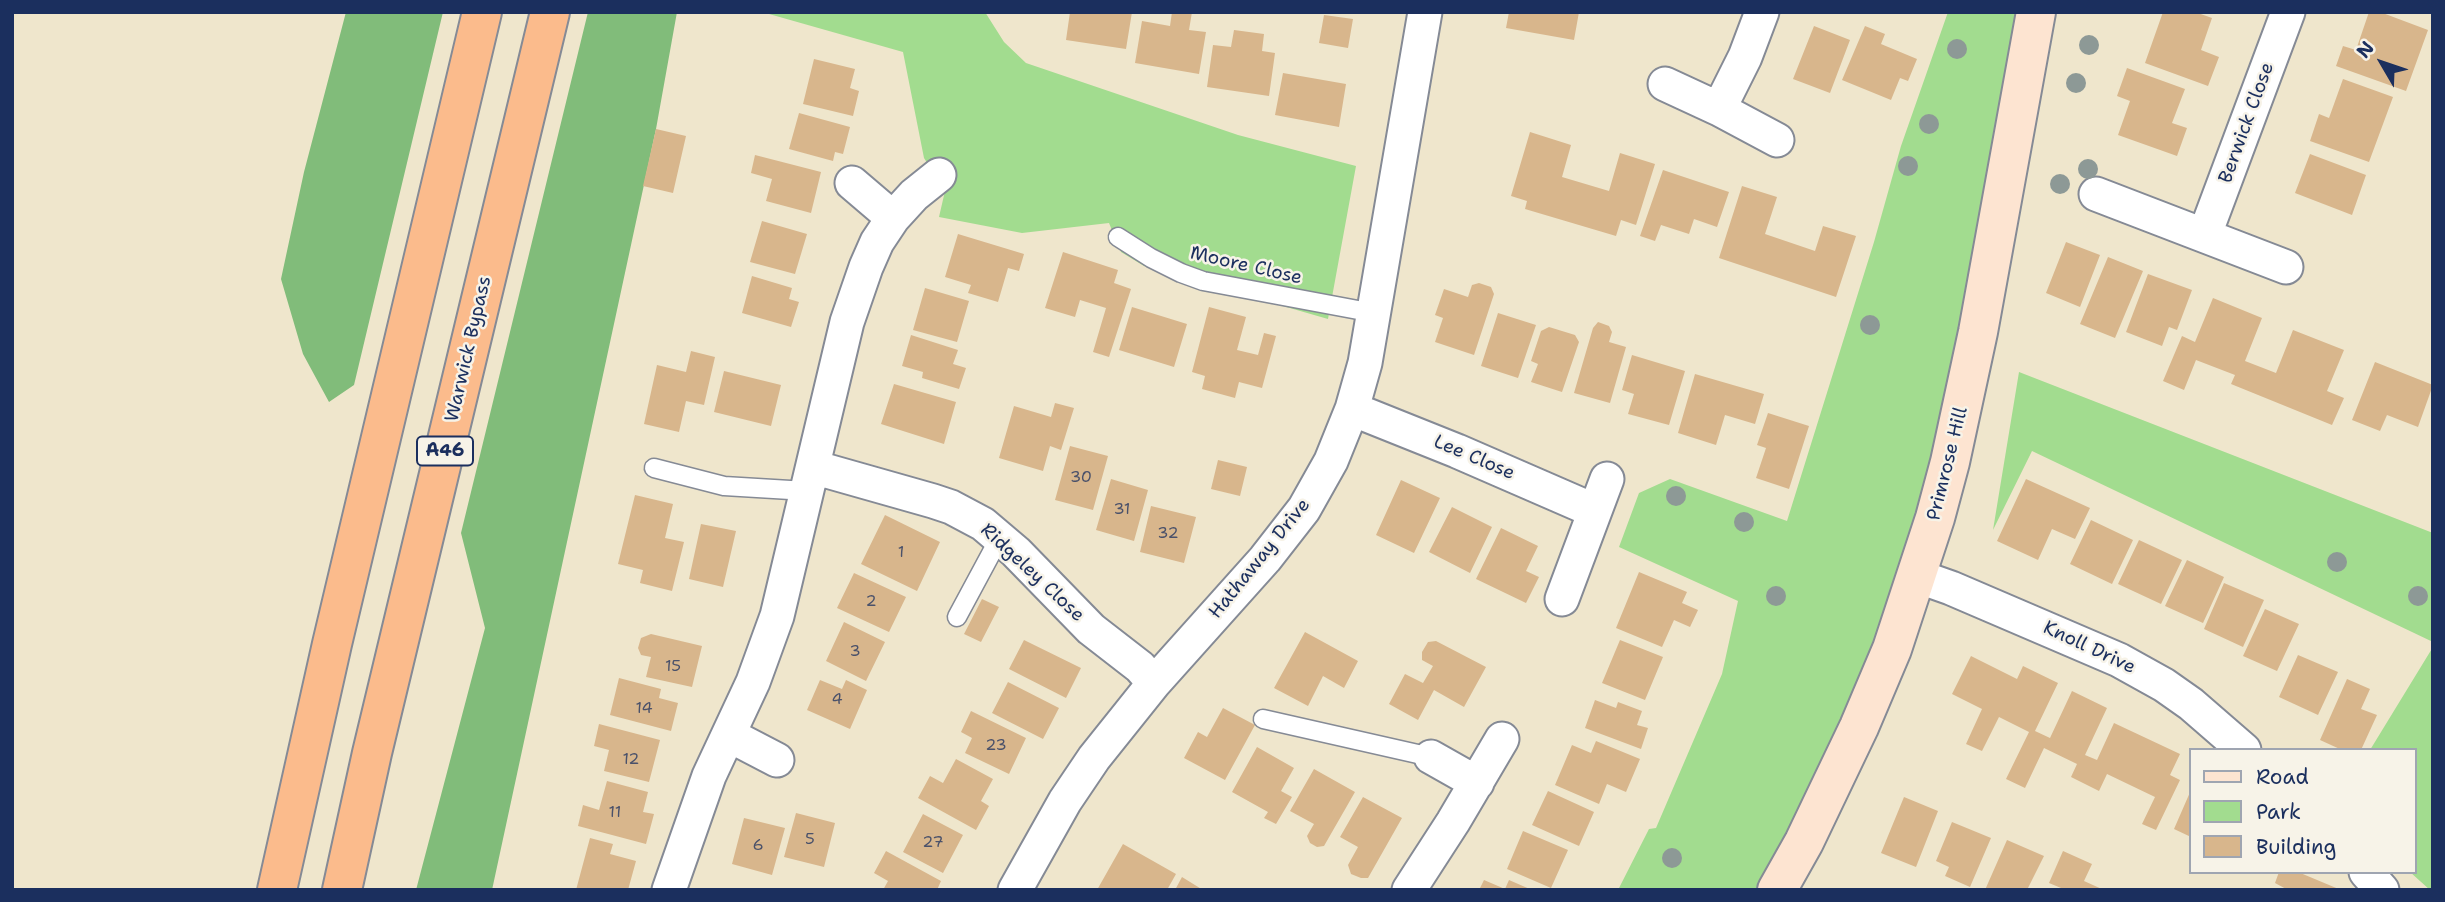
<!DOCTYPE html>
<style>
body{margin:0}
#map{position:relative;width:2445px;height:902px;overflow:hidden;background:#efe6cc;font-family:"Shantell Sans",sans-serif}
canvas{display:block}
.frame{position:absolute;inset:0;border:14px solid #1b2f5e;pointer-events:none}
.legend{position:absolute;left:2189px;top:748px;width:228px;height:126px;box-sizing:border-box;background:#f7f3e8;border:2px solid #9fa5b1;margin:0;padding:9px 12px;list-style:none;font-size:21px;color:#1b2f5e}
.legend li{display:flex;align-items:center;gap:14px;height:35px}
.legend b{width:35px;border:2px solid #9fa5b1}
.north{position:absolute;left:2347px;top:28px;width:70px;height:70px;-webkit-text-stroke:5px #f7f3e8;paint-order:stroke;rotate:309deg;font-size:19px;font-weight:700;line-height:28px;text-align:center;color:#1b2f5e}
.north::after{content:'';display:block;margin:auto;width:24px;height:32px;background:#1b2f5e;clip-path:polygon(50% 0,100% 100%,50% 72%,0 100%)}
</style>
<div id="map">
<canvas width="2445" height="902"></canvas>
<div class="frame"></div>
<ul class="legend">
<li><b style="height:9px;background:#fde4d1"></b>Road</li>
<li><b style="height:19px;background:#a2dc8f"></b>Park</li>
<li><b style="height:19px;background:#d8b68c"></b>Building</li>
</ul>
<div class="north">N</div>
</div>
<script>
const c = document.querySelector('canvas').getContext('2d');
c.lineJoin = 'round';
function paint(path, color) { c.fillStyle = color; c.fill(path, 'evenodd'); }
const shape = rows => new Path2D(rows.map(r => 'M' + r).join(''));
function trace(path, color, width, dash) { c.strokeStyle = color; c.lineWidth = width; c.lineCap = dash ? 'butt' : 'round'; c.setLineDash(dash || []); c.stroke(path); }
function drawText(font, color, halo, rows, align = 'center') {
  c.font = font + ' "Shantell Sans",sans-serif'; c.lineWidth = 5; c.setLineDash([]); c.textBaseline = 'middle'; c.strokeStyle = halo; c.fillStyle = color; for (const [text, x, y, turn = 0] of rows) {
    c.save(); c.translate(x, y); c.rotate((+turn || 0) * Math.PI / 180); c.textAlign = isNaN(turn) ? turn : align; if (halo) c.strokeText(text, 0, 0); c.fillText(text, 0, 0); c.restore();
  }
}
paint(shape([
 [762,12,985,12,1004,42,1026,63,1238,135,1356,166,1328,319,1144,266,1121,252,1109,223,1022,233,939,217,945,191,924,158,903,52],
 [1948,12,2023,12,1959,364,1910,554,1872,663,1760,890,1618,890,1649,829,1656,828,1722,674,1738,601,1619,547,1639,493,1670,479,1787,521,1874,242,1901,146],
 [2019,372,2433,533,2433,642,2032,451,1993,530],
 [2433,647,2433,890,2430,890,2410,872,2415,872,2415,750,2370,750]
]), '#a2dc8f');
paint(shape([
 [346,12,443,12,354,385,329,402,303,354,281,279,304,172],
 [588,12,677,12,656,129,492,890,416,890,485,628,461,533]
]), '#81bc7a');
paint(shape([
 [1070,12,1132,12,1126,49,1066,40],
 [1172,12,1192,12,1189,30,1206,32,1199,74,1135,63,1142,21,1170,26],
 [1509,12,1579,12,1574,40,1506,28],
 [2163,12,2195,12,2212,18,2201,50,2219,57,2208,86,2145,63],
 [2369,12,2380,12,2428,30,2406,91,2336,66,2343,46,2356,50],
 [1324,15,1353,19,1348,48,1319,43],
 [1814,26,1850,40,1830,93,1793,79],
 [1865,26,1885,34,1881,44,1917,59,1908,81,1900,78,1891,100,1842,80],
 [1234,30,1264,34,1262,51,1275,53,1269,96,1207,87,1213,45,1231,47],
 [814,59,855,69,850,88,859,91,853,116,803,104],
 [2127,68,2185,89,2172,123,2187,128,2177,156,2118,135,2130,101,2117,96],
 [1283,73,1346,84,1339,127,1275,115],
 [2343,79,2393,97,2369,162,2310,141,2319,114,2329,118],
 [799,113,850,127,843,154,835,152,833,161,789,149],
 [656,129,686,136,673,193,643,186],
 [1530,132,1571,145,1562,177,1609,191,1620,153,1655,164,1636,225,1621,220,1616,236,1525,209,1527,201,1511,196],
 [2310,154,2366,175,2352,215,2295,193],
 [755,155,821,172,811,213,766,201,772,179,751,173],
 [1663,170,1729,192,1717,227,1694,219,1689,234,1661,225,1655,241,1640,236],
 [1742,186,1777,197,1765,234,1815,251,1823,226,1856,236,1836,297,1719,258],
 [762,221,807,234,795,274,750,262],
 [958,234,1024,254,1019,271,1008,268,998,302,968,293,971,285,945,277],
 [2066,242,2100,255,2080,307,2046,293],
 [1063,252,1118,270,1114,283,1131,289,1109,357,1093,352,1106,308,1080,300,1075,317,1045,308],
 [2108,257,2143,271,2115,338,2080,324],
 [2148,274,2192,290,2177,330,2169,327,2162,346,2126,332],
 [752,276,792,288,789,299,799,302,791,327,742,313],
 [1479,283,1491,287,1494,294,1474,355,1435,342,1443,318,1435,315,1444,289,1468,297,1472,285],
 [925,288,969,301,957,342,913,330],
 [2213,298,2262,318,2245,361,2276,373,2293,330,2344,350,2327,391,2344,398,2332,425,2231,384,2235,375,2196,360,2184,390,2163,381,2182,336,2195,342],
 [1132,307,1187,324,1174,367,1119,350],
 [1209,307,1246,317,1237,350,1258,355,1264,333,1276,336,1262,388,1239,382,1235,398,1202,389,1205,376,1192,372],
 [1498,313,1536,325,1518,378,1481,366],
 [1598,322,1609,326,1612,332,1609,342,1626,347,1610,403,1574,393,1593,328],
 [1549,327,1575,335,1579,342,1562,392,1531,382,1538,364,1531,361,1541,331],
 [911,335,958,350,953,364,966,368,959,389,922,378,923,372,902,366],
 [691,351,715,357,704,405,686,401,679,432,644,424,657,365,686,372],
 [1632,355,1685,371,1669,425,1628,414,1634,394,1622,390],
 [2375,362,2433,385,2418,427,2387,415,2380,431,2352,420],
 [724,371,781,385,771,426,714,412],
 [1695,374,1764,394,1755,424,1725,415,1716,445,1678,433],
 [894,384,956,402,944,444,881,424],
 [1055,403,1074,408,1061,450,1050,446,1043,471,999,458,1014,406,1051,417],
 [1768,413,1809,426,1789,489,1756,478,1766,448,1757,445],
 [1070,446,1108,456,1093,510,1055,500],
 [1218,460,1247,467,1240,496,1211,489],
 [1111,479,1148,490,1134,541,1096,530],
 [2026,479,2090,508,2075,539,2052,529,2038,560,1997,541],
 [1401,480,1440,498,1414,553,1376,535],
 [635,495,673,504,665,538,684,542,672,591,640,583,643,570,618,564],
 [1151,506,1196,517,1184,563,1140,552],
 [1452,507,1492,527,1470,573,1429,552],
 [885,515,940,542,917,591,861,564],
 [2091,520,2133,540,2112,584,2070,564],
 [701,524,736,531,723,587,689,579],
 [1501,528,1538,546,1526,571,1539,577,1526,603,1476,579],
 [2139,540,2182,560,2161,604,2118,584],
 [2187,560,2224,577,2203,623,2165,606],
 [1639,572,1687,592,1682,603,1698,610,1690,627,1674,620,1662,647,1616,628],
 [854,573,906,597,889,632,837,608],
 [2224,583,2264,600,2243,647,2204,629],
 [982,599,999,607,981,642,964,634],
 [2265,609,2299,624,2277,671,2243,656],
 [844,622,885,642,866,681,826,661],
 [1305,632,1358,661,1344,688,1323,676,1308,706,1274,688],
 [651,634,702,646,692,687,646,677,651,657,641,655,638,648,641,638],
 [1024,640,1081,668,1066,698,1009,669],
 [1620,640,1663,657,1645,700,1602,683],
 [1436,641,1486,667,1464,707,1434,690,1418,720,1389,704,1405,674,1423,683,1433,666,1422,660,1422,652,1428,642],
 [2298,655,2338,672,2318,715,2279,697],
 [1971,656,2017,679,2023,666,2058,683,2035,731,2050,738,2072,691,2107,708,2085,755,2097,760,2114,723,2180,754,2170,775,2180,780,2156,830,2142,824,2155,797,2107,774,2099,791,2071,777,2077,764,2044,748,2025,788,2006,779,2029,732,1999,717,1982,751,1966,744,1982,709,1952,694],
 [619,678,661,689,659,698,678,703,671,731,610,715],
 [2347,679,2370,689,2361,709,2377,715,2361,750,2342,750,2320,740],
 [820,680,842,689,846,680,867,690,850,729,807,710],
 [1008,682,1059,708,1043,739,992,713],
 [1595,700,1616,708,1618,702,1642,711,1637,725,1648,728,1641,749,1585,728],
 [1223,708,1255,725,1225,780,1184,758,1198,732,1207,737],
 [971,711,1026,738,1009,774,965,753,972,738,961,732],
 [599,724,660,740,649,782,604,771,609,750,594,746],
 [1596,741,1640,759,1626,792,1607,784,1599,804,1555,785,1572,745,1591,753],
 [1257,747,1294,768,1281,791,1292,797,1276,824,1264,818,1268,812,1232,792],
 [956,759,993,779,981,801,989,806,976,830,918,798,930,776,943,783],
 [1314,769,1355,792,1324,846,1317,847,1310,843,1307,836,1314,824,1290,811],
 [607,781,648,792,643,812,654,814,646,844,578,826,583,805,599,810],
 [2191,790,2191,837,2174,829],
 [1548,791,1594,812,1579,846,1532,825],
 [1363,797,1402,818,1368,878,1361,878,1351,874,1348,865,1358,847,1340,837],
 [1904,797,1938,811,1916,867,1881,853],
 [796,813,835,823,824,867,784,857],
 [923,814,963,835,943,873,903,852],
 [744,818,785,828,772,875,732,864],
 [1952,822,1991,838,1970,887,1945,876,1949,867,1936,861],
 [1523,831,1568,850,1551,888,1507,869],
 [590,838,613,844,610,854,636,861,628,890,576,890],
 [2007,840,2044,856,2027,890,1985,890],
 [1123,844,1176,874,1167,890,1097,890],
 [886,851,941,881,937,890,883,890,888,881,874,873],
 [2063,851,2092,864,2084,881,2104,890,2060,890,2061,888,2049,883],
 [2279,872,2298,872,2341,890,2288,890,2275,883],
 [1182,877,1203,890,1175,890],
 [1484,880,1505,889,1509,880,1532,890,1479,890]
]), '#d8b68c');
const lane = shape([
 [1118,237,1151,258,1181,273,1203,281,1374,313],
 [654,468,724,486,807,491],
 [957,617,1000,537],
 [1263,719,1431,757]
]);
const street = shape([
 [1665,84,1719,109,1777,140],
 [1719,109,1745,57,1762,12],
 [852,183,893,218],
 [2096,194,2286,267],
 [2205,234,2288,12],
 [1352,409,1457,451,1595,511,1562,599],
 [813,467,933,501,951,507,983,524,1016,552,1091,629,1140,667,1154,683],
 [1595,511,1607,479],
 [1917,576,1951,588,2119,660,2164,685,2191,704,2244,750],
 [729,735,777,760],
 [1431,757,1477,783],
 [2366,872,2382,890],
 [669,890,709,776,753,682,777,616,847,322,866,267,877,242,893,218,914,195,939,175],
 [1015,890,1065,801,1094,758,1154,683,1265,559,1304,509,1331,461,1352,409,1365,363,1425,12],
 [1409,890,1453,822,1502,739]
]);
const secondary = shape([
 [1777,890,1804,842,1859,727,1892,649,1935,518,1950,462,1978,332,2036,12]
]);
const highway = shape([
 [277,890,332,644,482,12],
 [342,890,372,753,550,12]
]);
trace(lane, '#858a95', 21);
trace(street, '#858a95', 37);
trace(secondary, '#858a95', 42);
trace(highway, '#858a95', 42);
trace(lane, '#fff', 18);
trace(street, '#fff', 33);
trace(secondary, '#fde4d1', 38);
trace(highway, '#fbbb8c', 38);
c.fillStyle = '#8d9996';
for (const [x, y] of [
 [2089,45],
 [1957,49],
 [2076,83],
 [1929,124],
 [1908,166],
 [2088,169],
 [2060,184],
 [1870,325],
 [1676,496],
 [1744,522],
 [2337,562],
 [1776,596],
 [2418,596],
 [1672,858]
]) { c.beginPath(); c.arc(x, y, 10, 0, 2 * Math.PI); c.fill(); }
drawText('16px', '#4a516a', null, [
 ["30",1081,478],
 ["31",1122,510],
 ["32",1168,534],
 ["1",901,553],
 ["2",871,602],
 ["3",855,652],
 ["15",673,667],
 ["4",837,700],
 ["14",644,709],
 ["23",996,746],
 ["12",631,760],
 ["11",615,813],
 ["5",810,840],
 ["27",933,843],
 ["6",758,846]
]);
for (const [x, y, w] of [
 [445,451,56]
]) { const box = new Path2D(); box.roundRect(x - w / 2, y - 14.5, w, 29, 5); c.fillStyle = '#f7f3e8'; c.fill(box); trace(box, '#1b2f5e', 2); }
drawText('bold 18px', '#1b2f5e', null, [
 ["A46",445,451]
]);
drawText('19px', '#1b2f5e', '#f7f3e8', [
 ["Berwick Close",2247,123,-70],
 ["Moore Close",1246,266,13],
 ["Warwick Bypass",469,349,-77],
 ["Lee Close",1474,458,23],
 ["Primrose Hill",1948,464,-76],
 ["Hathaway Drive",1260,559,-51],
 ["Ridgeley Close",1032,573,43],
 ["Knoll Drive",2089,648,25]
]);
</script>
